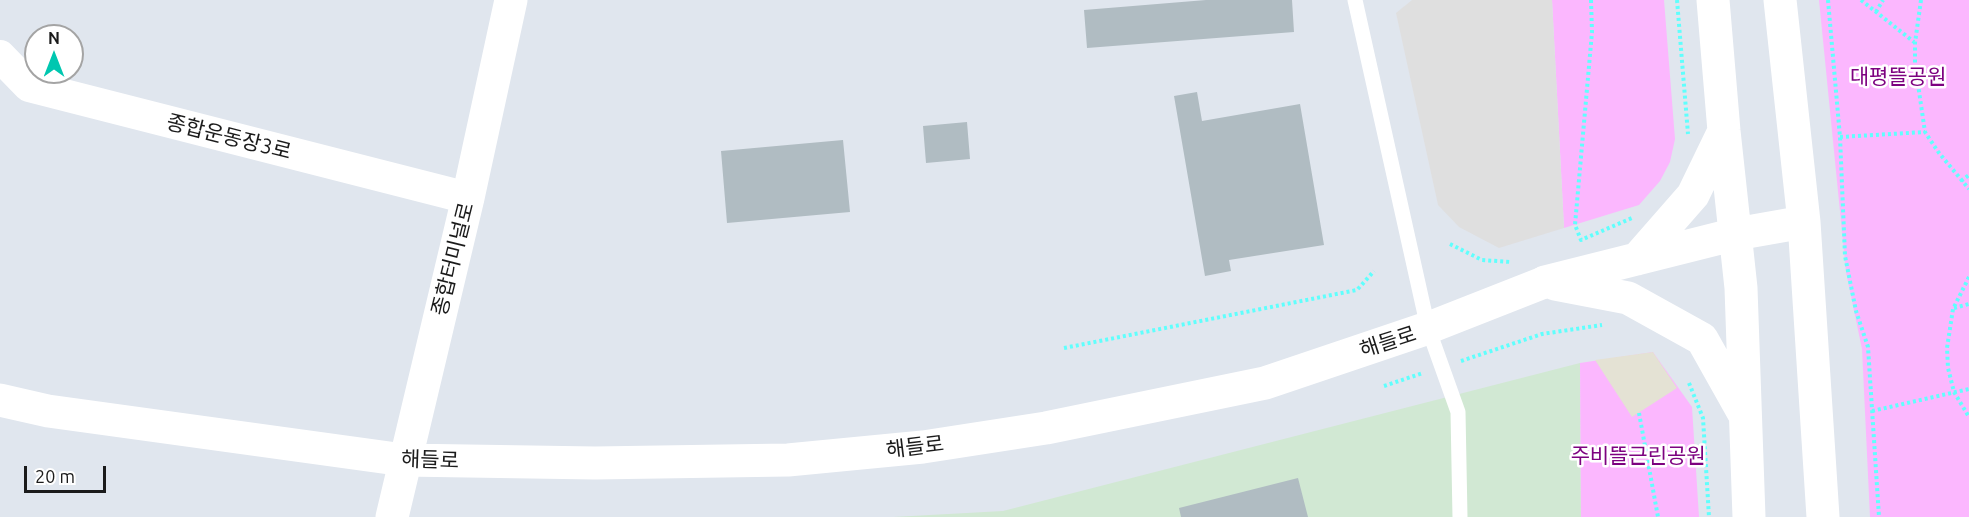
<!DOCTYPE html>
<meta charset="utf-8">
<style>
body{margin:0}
#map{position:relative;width:1969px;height:517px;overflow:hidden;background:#e0e6ee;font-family:Ubuntu,sans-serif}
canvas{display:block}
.north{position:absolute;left:24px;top:24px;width:60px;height:60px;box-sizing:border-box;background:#fff;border:2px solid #a4a4a4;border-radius:50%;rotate:0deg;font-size:16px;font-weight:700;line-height:24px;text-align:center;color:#1b1b1b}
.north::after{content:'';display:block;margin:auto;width:21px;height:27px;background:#00c7b0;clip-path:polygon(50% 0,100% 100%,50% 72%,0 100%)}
.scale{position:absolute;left:24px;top:466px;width:82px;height:27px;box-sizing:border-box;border:3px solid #1b1b1b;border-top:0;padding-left:8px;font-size:18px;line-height:21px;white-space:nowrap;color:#1b1b1b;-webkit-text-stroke:4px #fff;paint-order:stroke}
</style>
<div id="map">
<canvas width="1969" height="517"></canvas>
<div class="north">N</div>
<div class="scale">20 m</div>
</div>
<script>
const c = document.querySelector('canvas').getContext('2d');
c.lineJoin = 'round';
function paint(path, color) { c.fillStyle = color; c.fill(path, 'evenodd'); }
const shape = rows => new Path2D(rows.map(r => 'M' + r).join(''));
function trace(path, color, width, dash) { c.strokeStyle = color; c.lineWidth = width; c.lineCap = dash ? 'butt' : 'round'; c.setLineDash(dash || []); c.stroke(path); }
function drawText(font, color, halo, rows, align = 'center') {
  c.font = font + ' Ubuntu,"Noto Sans KR",sans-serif'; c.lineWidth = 5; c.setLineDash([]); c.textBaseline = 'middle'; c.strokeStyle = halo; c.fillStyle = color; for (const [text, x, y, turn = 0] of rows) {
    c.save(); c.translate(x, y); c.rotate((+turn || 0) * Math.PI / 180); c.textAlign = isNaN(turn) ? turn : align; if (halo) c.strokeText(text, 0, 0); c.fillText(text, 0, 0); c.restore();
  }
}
paint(shape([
 [1580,363,1581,517,893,517,1003,511]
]), '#d1e8d3');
paint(shape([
 [1552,0,1664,0,1675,139,1670,162,1660,181,1639,205,1564,228],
 [1819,0,1969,0,1969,517,1870,517,1862,349,1846,272],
 [1653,352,1692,407,1699,517,1581,517,1580,363]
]), '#fbb7fe');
paint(shape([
 [1412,0,1552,0,1564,228,1499,248,1459,227,1438,205,1396,13]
]), '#dfdfdf');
paint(shape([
 [1653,352,1677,388,1632,417,1595,360]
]), '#e4e2d4');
paint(shape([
 [1206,0,1292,0,1294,32,1087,48,1084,10],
 [1197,92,1202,121,1300,104,1324,245,1229,260,1231,271,1205,276,1174,96],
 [967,122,970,159,926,163,923,126],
 [843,140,850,212,727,223,721,151],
 [1298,478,1308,517,1181,517,1179,508]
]), '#b0bcc2');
trace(shape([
 [1591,0,1592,32,1575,225,1581,240,1632,218],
 [1677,0,1688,134],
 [1828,0,1840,137,1845,256,1856,311,1868,347,1879,517],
 [1861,0,1914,42],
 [1921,0,1915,43,1915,64,1925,132,1939,153,1969,189],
 [1876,12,1883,0],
 [1840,137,1925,132],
 [1961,181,1969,175],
 [1450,244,1482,260,1511,262],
 [1969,277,1953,309,1947,348,1948,368,1954,392,1969,417],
 [1954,308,1969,304],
 [1064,348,1357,290,1374,271],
 [1461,361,1542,334,1602,325],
 [1689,383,1703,418,1709,517],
 [1384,386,1423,373],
 [1872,411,1969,389],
 [1639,413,1658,517]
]), '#60fffd', 4, [3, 3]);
trace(shape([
 [1355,0,1428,328,1458,412,1460,517]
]), '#fff', 15);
trace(shape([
 [0,56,29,86,468,198],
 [1428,328,1545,282]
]), '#fff', 32);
trace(shape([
 [1713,0,1724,131,1741,288,1749,517],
 [1780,0,1804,222,1823,517],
 [1637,259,1693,195,1724,131],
 [1545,282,1736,234,1804,222],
 [1555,284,1628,298,1702,339,1743,412],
 [0,400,48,411,404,460,595,463,788,460,923,447,1046,428,1265,383,1428,328],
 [392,517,468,198,511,0]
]), '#fff', 33);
drawText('21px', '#7d0280', '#fff', [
 ["대평뜰공원",1898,77],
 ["주비뜰근린공원",1638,456]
]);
drawText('21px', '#1b1b1b', '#fff', [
 ["종합운동장3로",229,137,14],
 ["종합터미널로",453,259,-76],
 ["해들로",1388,342,-18],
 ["해들로",915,447,-7],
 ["해들로",430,460,2]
]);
</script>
